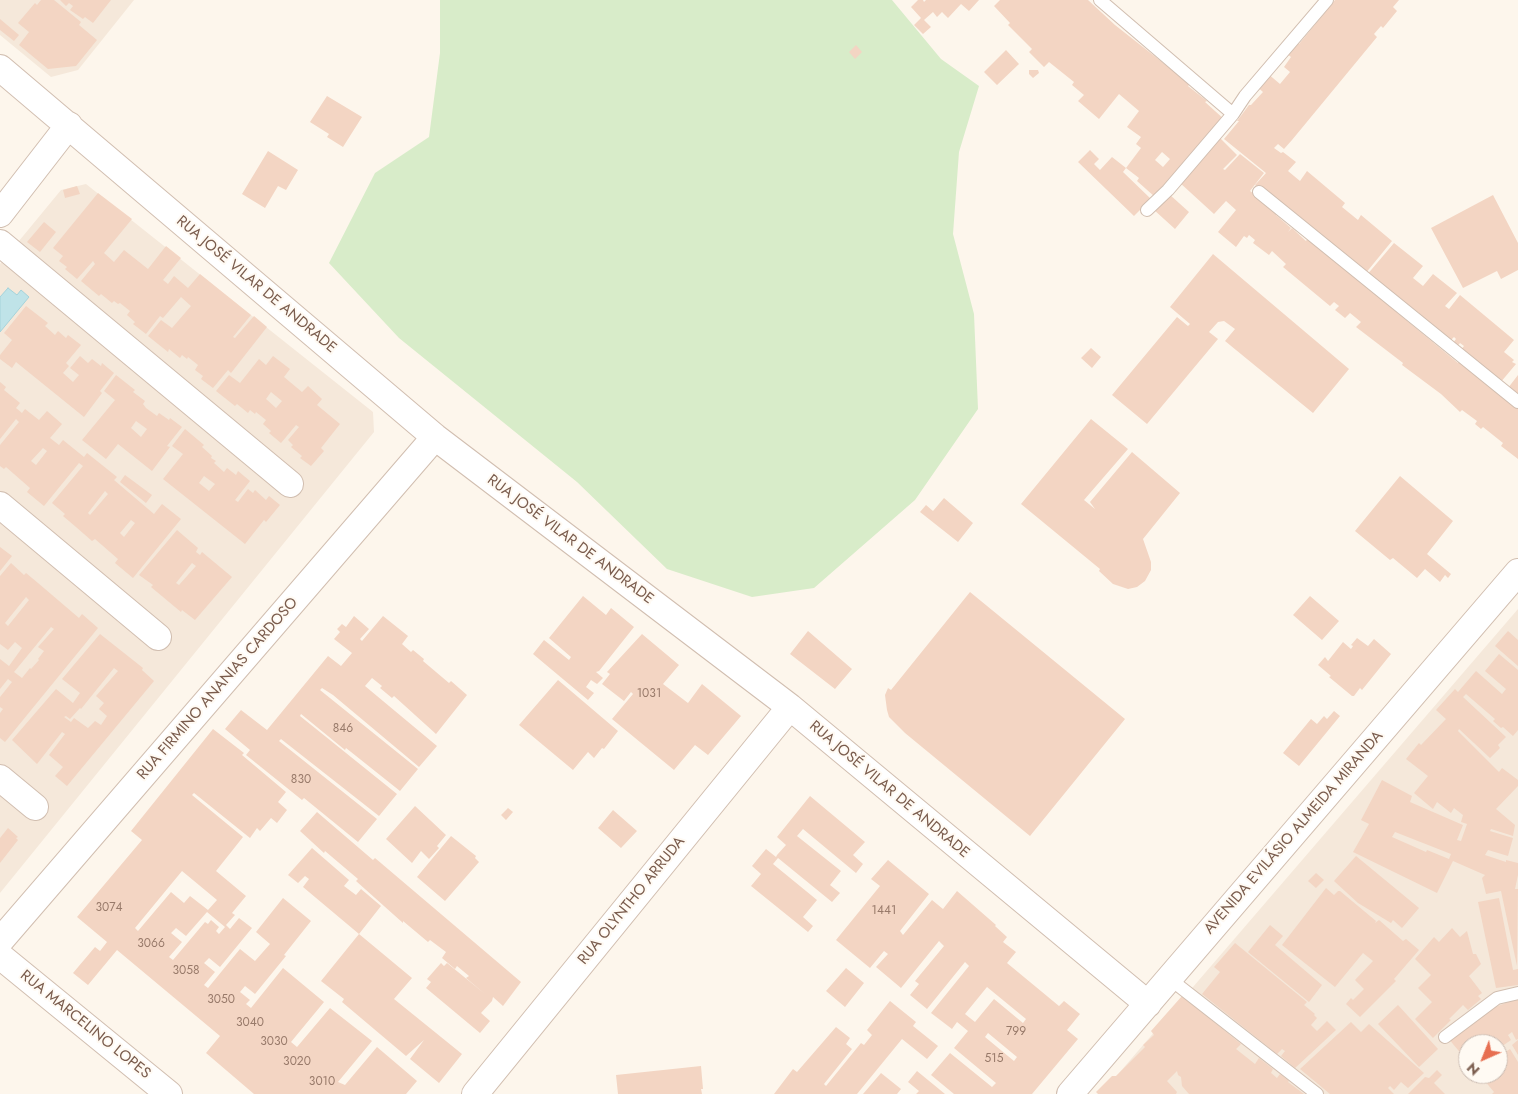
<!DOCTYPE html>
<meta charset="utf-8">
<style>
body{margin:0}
#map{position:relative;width:1518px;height:1094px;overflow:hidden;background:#fdf6ec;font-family:Jost,sans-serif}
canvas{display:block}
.north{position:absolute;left:1458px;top:1034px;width:50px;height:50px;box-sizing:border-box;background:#fffaf3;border:1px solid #cabbb1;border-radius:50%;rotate:224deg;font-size:14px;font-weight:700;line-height:20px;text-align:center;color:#7a5c4d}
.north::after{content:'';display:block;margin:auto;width:18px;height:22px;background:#e76f51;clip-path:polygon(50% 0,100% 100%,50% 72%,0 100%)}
</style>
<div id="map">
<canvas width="1518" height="1094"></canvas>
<div class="north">N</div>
</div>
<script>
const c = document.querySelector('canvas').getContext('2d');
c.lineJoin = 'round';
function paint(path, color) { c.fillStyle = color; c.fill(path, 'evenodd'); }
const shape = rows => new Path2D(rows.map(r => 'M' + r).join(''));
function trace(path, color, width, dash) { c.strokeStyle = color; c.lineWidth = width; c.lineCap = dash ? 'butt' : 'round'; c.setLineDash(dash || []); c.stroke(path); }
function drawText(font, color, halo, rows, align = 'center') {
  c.font = font + ' Jost,sans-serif'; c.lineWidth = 4; c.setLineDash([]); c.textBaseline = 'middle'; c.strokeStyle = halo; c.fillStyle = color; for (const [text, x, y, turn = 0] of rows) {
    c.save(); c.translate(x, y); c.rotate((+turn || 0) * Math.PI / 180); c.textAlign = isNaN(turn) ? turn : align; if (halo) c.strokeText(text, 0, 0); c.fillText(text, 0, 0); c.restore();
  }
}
paint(shape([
 [0,0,134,0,78,70,51,77,0,35],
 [86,184,373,412,374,432,0,893,0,264,61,190],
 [1518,609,1518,1094,1101,1094],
 [1468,1044,1498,1044,1498,1074,1468,1074]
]), '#f5e8da');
paint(shape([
 [440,0,892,0,941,59,979,86,959,152,953,234,974,314,978,409,915,500,814,588,752,597,667,569,577,482,399,338,329,263,375,173,429,137,440,53]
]), '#d8ecc9');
const water = shape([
 [8,288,17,295,21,290,29,297,0,332,0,297,8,288]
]);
paint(water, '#bfe3e8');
trace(water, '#a5d3da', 1);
paint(shape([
 [41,0,54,0,81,22,79,25,97,40,76,66,48,69,19,45,29,32,18,23,35,3,37,5],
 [60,0,111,0,93,23,85,17,83,19,70,10,73,6,69,3,66,6],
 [918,0,923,0,924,2,926,0,979,0,969,11,961,4,948,18,942,12,937,17,933,12,924,20,931,27,923,34,914,25,921,18,911,7],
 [1000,0,1088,0,1115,25,1190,84,1188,86,1207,101,1205,102,1225,120,1155,197,1137,181,1139,178,1126,168,1141,148,1136,144,1141,137,1127,127,1139,111,1119,94,1099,119,1078,101,1084,95,1072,85,1074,82,1049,62,1044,67,1029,52,1032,49,1008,25,1010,23,994,6],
 [1162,152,1170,159,1163,167,1155,160],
 [1335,0,1399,0,1393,7,1397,11,1383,28,1381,26,1374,34,1377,37,1292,140,1284,149,1278,144,1274,148,1281,153,1283,152,1296,162,1288,171,1300,181,1307,171,1345,203,1342,207,1358,220,1361,215,1392,241,1365,274,1255,185,1266,173,1224,139,1239,121,1237,121,1249,105,1251,105,1263,92,1255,85,1267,73,1280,84,1290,72,1284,67,1291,57,1287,54,1296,42,1299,44],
 [0,19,19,35,14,41,0,30],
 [856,45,862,52,855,59,849,52],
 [1006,50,1019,64,997,85,984,72],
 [1029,70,1038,70,1039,73,1033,78,1029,74],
 [327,96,362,117,343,147,327,137,329,134,310,122],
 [1217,135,1237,155,1223,169,1225,170,1240,154,1264,173,1250,191,1265,202,1277,214,1276,215,1291,228,1288,232,1292,228,1306,241,1310,235,1394,310,1458,363,1459,362,1518,408,1518,459,1501,446,1503,443,1483,427,1481,429,1475,424,1477,421,1462,410,1460,412,1441,394,1402,365,1403,363,1356,327,1361,322,1350,313,1345,318,1335,310,1339,306,1334,302,1330,306,1283,267,1286,264,1272,251,1269,255,1253,243,1255,240,1249,235,1247,238,1244,236,1236,247,1218,232,1236,210,1226,201,1214,214,1179,182],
 [1090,150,1099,159,1094,164,1100,170,1112,157,1126,168,1123,172,1151,199,1134,216,1078,162],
 [268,151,298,170,286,190,278,186,265,208,242,194],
 [77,186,80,194,65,198,63,190],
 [98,193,132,219,104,253,114,262,124,250,148,269,166,246,181,258,163,280,168,284,174,276,188,288,200,274,251,315,233,337,235,338,254,316,267,327,231,373,228,370,213,388,201,379,203,376,195,370,198,365,188,357,187,359,182,355,180,358,169,349,168,352,148,336,161,320,172,328,191,306,181,297,163,318,160,316,146,334,133,324,135,322,127,315,130,311,120,303,118,304,114,301,112,303,101,294,99,296,81,281,95,264,93,261,77,279,65,269,67,267,59,261,63,256,53,248],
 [1169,194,1189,212,1175,229,1153,209],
 [1493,195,1518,243,1518,270,1501,279,1497,271,1463,288,1431,228],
 [44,222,56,232,40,252,27,242],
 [1394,243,1423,266,1413,278,1423,286,1433,274,1457,293,1445,306,1449,309,1460,295,1514,340,1504,352,1514,360,1512,362,1516,364,1500,383,1460,351,1464,346,1460,343,1456,348,1452,344,1456,339,1454,337,1450,341,1417,315,1419,313,1366,276],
 [1213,254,1349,369,1313,413,1225,341,1235,329,1224,321,1218,322,1209,332,1218,339,1147,424,1112,395,1177,317,1188,326,1190,324,1170,307],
 [26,306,48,323,45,326,55,335,58,331,66,338,68,335,81,345,66,363,69,366,63,373,73,382,79,375,70,368,80,356,88,363,92,359,101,366,102,363,114,373,100,391,102,393,84,417,16,362,12,368,0,359,0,355,12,340,4,333],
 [1091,348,1101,357,1092,368,1081,358],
 [273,356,290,369,284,377,302,392,308,386,322,399,317,405,340,424,321,448,324,451,311,466,300,458,302,456,291,447,293,445,288,440,299,427,296,425,281,443,269,433,271,431,263,424,266,420,256,412,255,414,250,410,248,413,237,404,235,406,216,391,229,375,240,383,259,359,266,365],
 [271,392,282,401,276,408,266,399],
 [116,375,135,390,133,392,145,401,143,404,146,408,157,416,159,413,169,420,170,418,182,427,167,446,170,447,152,471,118,444,106,459,82,440,115,400,104,391],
 [136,421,147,429,141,437,131,428],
 [1518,375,1518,396,1508,388],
 [0,382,6,387,4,390,20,403,16,408,22,413,25,409,39,420,47,411,62,424,50,438,59,445,63,440,84,457,87,453,117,477,114,480,154,514,162,504,181,519,133,578,115,563,118,559,95,539,92,541,76,527,63,516,65,514,52,503,83,466,79,463,44,506,27,492,30,488,6,467,4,469,0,466,0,445,19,422,16,419,0,439],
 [43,448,47,451,36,465,31,461],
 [105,491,108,494,90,515,88,513],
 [131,520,135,523,124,537,120,533],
 [1091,419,1128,449,1084,500,1095,509,1090,502,1132,452,1180,493,1143,539,1151,562,1151,570,1145,581,1137,587,1128,589,1113,584,1099,571,1100,569,1021,504],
 [185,429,204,445,202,447,212,456,211,458,216,461,214,463,224,472,227,468,236,475,238,471,250,481,235,500,238,502,248,489,253,493,255,490,266,500,269,496,280,505,266,522,264,520,245,544,163,479,183,454,172,446],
 [204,476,215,484,209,491,199,483],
 [125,475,152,495,146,503,120,482],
 [1400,476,1453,521,1427,554,1451,574,1448,578,1445,575,1440,582,1425,569,1417,578,1393,558,1390,560,1355,531],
 [944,498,973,523,958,542,920,512,926,505,933,511],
 [177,530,198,548,196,552,200,555,202,552,232,577,195,620,182,610,181,612,151,587,153,585,139,575],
 [192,563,196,566,179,585,176,583],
 [0,547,12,556,0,571],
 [11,563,24,575,26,573,38,583,79,618,82,614,98,628,5,742,0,738,0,713,3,709,0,707,0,697,12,682,8,679,0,689,0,659,9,666,22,648,15,642,8,650,0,644,0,576],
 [26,597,29,600,8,626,5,623],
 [51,627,54,629,38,647,44,651,38,659,39,660,31,669,30,668,22,678,14,672],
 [970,592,1125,719,1030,836,905,733,889,717,887,710,885,695,888,688,891,690],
 [583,596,606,615,611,608,634,627,599,671,596,672,603,678,597,684,591,680,586,687,594,693,588,700,533,654,544,640,569,660,571,657,549,638],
 [1310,596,1339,621,1322,640,1293,615],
 [354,616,369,629,360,639,362,641,383,616,408,636,402,644,411,652,413,650,424,659,423,661,449,683,451,681,467,695,436,734,394,696,392,698,380,688,382,686,372,678,365,686,437,746,419,767,333,695,322,688,320,690,418,769,400,791,346,748,345,750,301,714,300,716,397,794,379,816,281,739,279,741,377,819,358,842,304,798,302,800,246,755,250,750,225,729,241,710,267,730,328,656,341,666,352,653,334,639,340,632,337,629,342,624,346,627],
 [808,631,852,669,835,689,790,654],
 [1508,631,1518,640,1518,666,1495,646],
 [100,634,143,668,142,670,154,681,67,786,55,776,63,767,49,755,65,734,62,732,37,764,12,740,56,689,73,703,80,693,62,679],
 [114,668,118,671,96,696,104,703,99,709,107,716,101,725,95,721,88,728,74,718,71,722,64,717,66,716,70,719,80,708,81,709],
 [642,634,679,665,663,684,688,703,702,684,741,716,708,755,695,745,674,770,612,719,633,694,631,692,624,701,602,684,610,674,607,672],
 [1357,638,1368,646,1374,639,1391,654,1362,690,1360,688,1354,696,1352,696,1329,677,1331,676,1318,665,1325,657,1328,661,1343,642,1351,649,1353,646,1351,645],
 [1499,654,1518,670,1518,730,1513,736,1503,727,1501,728,1493,721,1495,719,1466,694,1463,697,1506,737,1498,745,1500,748,1490,758,1459,729,1458,731,1499,772,1502,768,1518,780,1518,786,1496,809,1515,825,1513,836,1491,829,1490,831,1513,838,1508,856,1488,850,1485,855,1506,862,1506,860,1518,863,1518,875,1515,889,1518,889,1517,966,1501,891,1486,894,1482,878,1485,875,1453,861,1437,893,1353,852,1369,824,1361,820,1382,780,1412,796,1410,802,1463,825,1457,840,1461,841,1467,824,1461,822,1463,815,1454,808,1451,813,1437,802,1433,809,1414,793,1428,776,1406,759,1419,743,1421,745,1446,719,1436,710,1455,689,1458,692,1476,671,1502,694,1506,689,1485,671],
 [1395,832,1451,854,1449,859,1427,850,1426,852,1392,837],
 [558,680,618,731,604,749,602,748,594,758,588,752,573,770,519,725],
 [1334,711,1340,716,1299,766,1283,753,1311,719,1317,724,1324,716,1327,719],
 [213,729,244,753,242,755,286,792,278,802,287,810,277,823,271,818,260,831,257,828,250,838,194,793,192,795,243,837,216,871,246,896,232,913,235,915,226,925,230,929,239,918,252,928,220,967,209,958,204,963,215,972,204,985,208,988,240,949,255,961,270,944,256,932,283,898,311,921,284,955,286,956,255,994,245,986,240,992,250,1000,246,1004,251,1008,283,968,324,1002,291,1042,297,1047,330,1008,372,1041,338,1082,345,1085,377,1047,417,1081,406,1094,254,1094,206,1053,220,1036,117,950,88,985,73,973,95,947,100,951,107,942,77,917,142,840,131,831],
 [182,871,217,900,208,910,190,896,184,903,171,892,138,931,135,928],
 [207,912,225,927,219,934,216,931,219,927,211,920,208,924,205,922,173,960,169,957,182,942,171,933,176,928,186,936],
 [810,796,865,842,853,855,863,864,856,873,803,829,797,836,841,871,830,885,840,893,832,902,778,858,773,864,817,900,803,917,813,926,808,932,751,886,761,874,752,866,766,849,776,857,777,855,786,845,777,837],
 [415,806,446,835,437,846,439,848,429,859,421,851,412,863,386,839],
 [508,808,513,812,506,820,501,815],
 [613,810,637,831,621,848,598,828],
 [317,812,373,860,375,858,521,982,503,1006,493,997,492,1001,481,1013,490,1021,480,1033,426,988,431,982,427,979,441,963,444,966,447,963,485,994,466,978,469,976,457,966,455,969,442,958,446,952,430,940,428,942,403,921,403,923,356,881,358,879,325,851,324,853,300,831],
 [8,828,18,837,16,838,18,840,0,863,0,838],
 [451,836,476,856,475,858,479,862,445,901,417,877],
 [312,848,349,880,344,886,356,895,361,889,381,906,359,934,412,978,394,999,462,1054,439,1083,410,1059,424,1040,406,1056,342,1002,344,999,321,981,359,934,303,887,309,879,305,876,298,883,288,875],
 [1356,856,1419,908,1402,928,1393,920,1391,923,1358,903,1334,881],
 [888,860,929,894,900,931,903,935,932,900,943,909,957,891,996,925,995,926,1007,937,1003,942,1016,952,1007,963,1059,1006,1064,1001,1080,1014,1067,1030,1078,1039,1032,1094,954,1094,931,1075,950,1053,992,1087,996,1083,954,1048,968,1031,957,1022,952,1029,931,1013,969,966,965,962,927,1009,910,995,919,984,915,981,944,946,939,941,901,988,876,967,888,954,884,951,870,968,836,940,880,886,871,879],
 [987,987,1026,1019,1023,1023,994,999,975,1022,965,1014],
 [988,1033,1017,1057,1014,1061,985,1037],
 [1316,873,1324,880,1316,888,1308,881],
 [1326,888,1334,895,1338,891,1340,891,1376,921,1375,923,1379,920,1403,941,1406,939,1419,950,1394,979,1396,981,1360,1017,1346,1004,1351,998,1353,1000,1364,989,1355,980,1373,961,1363,953,1335,987,1282,945],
 [1499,898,1513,970,1518,969,1518,985,1496,988,1478,902],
 [1270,925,1283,936,1275,945,1322,985,1309,1002,1248,952],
 [1452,928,1460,937,1467,931,1473,954,1476,954,1481,964,1469,976,1482,993,1478,996,1481,999,1468,1010,1463,1005,1449,1019,1451,1020,1433,1038,1415,1019,1432,1002,1418,988,1431,975,1415,959,1434,937,1439,942],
 [1235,943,1307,1002,1304,1005,1315,1014,1314,1015,1317,1018,1311,1025,1317,1031,1327,1021,1336,1030,1295,1068,1281,1056,1285,1051,1282,1049,1277,1054,1202,994,1220,972,1214,967],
 [846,968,864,983,845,1007,826,991],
 [1182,996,1241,1044,1236,1049,1255,1064,1259,1058,1273,1069,1271,1073,1277,1078,1280,1074,1289,1081,1288,1082,1304,1094,1189,1094,1182,1086,1181,1077,1178,1075,1177,1071,1167,1081,1177,1092,1176,1094,1098,1094,1096,1092,1112,1076,1116,1076,1145,1047,1143,1045,1154,1035,1151,1031],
 [1518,998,1518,1039,1516,1040,1512,1032,1508,1035,1511,1040,1498,1049,1498,1044,1468,1044,1468,1062,1448,1038,1493,1008],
 [890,1001,916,1022,913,1026,938,1046,927,1059,902,1039,857,1094,774,1094,793,1069,797,1072,836,1027,850,1038,846,1044,852,1049,824,1084,826,1086,861,1043,864,1045,872,1035,867,1030],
 [1398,1005,1438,1049,1419,1067,1378,1024],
 [1351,1022,1361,1032,1369,1024,1424,1073,1408,1088,1401,1082,1394,1090,1390,1086,1388,1088,1394,1094,1330,1094,1300,1069],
 [1518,1040,1518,1055,1512,1045],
 [1510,1049,1518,1062,1518,1094,1492,1094,1494,1092,1479,1074,1498,1074,1498,1057],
 [701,1066,703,1089,701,1089,702,1094,618,1094,616,1075],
 [1437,1070,1442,1075,1434,1083,1445,1094,1408,1094,1425,1077,1429,1078],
 [917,1071,945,1094,916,1094,919,1091,908,1082],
 [881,1073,901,1089,897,1094,863,1094]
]), '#f3d5c3');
const service = shape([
 [1100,0,1233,114,1245,96,1327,0],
 [1259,192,1518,402],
 [1147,210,1168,190,1233,114],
 [1170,979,1317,1094],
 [1445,1037,1497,998,1518,993]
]);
const minor = shape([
 [0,68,435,437,790,707,1148,1004],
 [0,214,69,125],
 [0,243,290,484],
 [0,505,158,637],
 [0,778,35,807],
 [0,941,435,437],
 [0,956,169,1094],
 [475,1094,790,707],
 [1070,1094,1518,572]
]);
trace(service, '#d1beb0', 14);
trace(minor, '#d1beb0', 28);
trace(service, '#fff', 12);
trace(minor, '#fff', 26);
drawText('12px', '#987a6a', null, [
 ["1031",649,694],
 ["846",343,729],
 ["830",301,780],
 ["3074",109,908],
 ["1441",884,911],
 ["3066",151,944],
 ["3058",186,971],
 ["3050",221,1000],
 ["3040",250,1023],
 ["799",1016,1032],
 ["3030",274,1042],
 ["515",994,1059],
 ["3020",297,1062],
 ["3010",322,1082]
]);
drawText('15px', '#7a5c4d', '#fffaf3', [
 ["RUA JOSÉ VILAR DE ANDRADE",256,285,40],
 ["RUA JOSÉ VILAR DE ANDRADE",570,540,37],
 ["RUA FIRMINO ANANIAS CARDOSO",218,689,-49],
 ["RUA JOSÉ VILAR DE ANDRADE",889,790,40],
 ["AVENIDA EVILÁSIO ALMEIDA MIRANDA",1294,833,-49],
 ["RUA OLYNTHO ARRUDA",632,901,-51],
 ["RUA MARCELINO LOPES",85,1025,39]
]);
</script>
